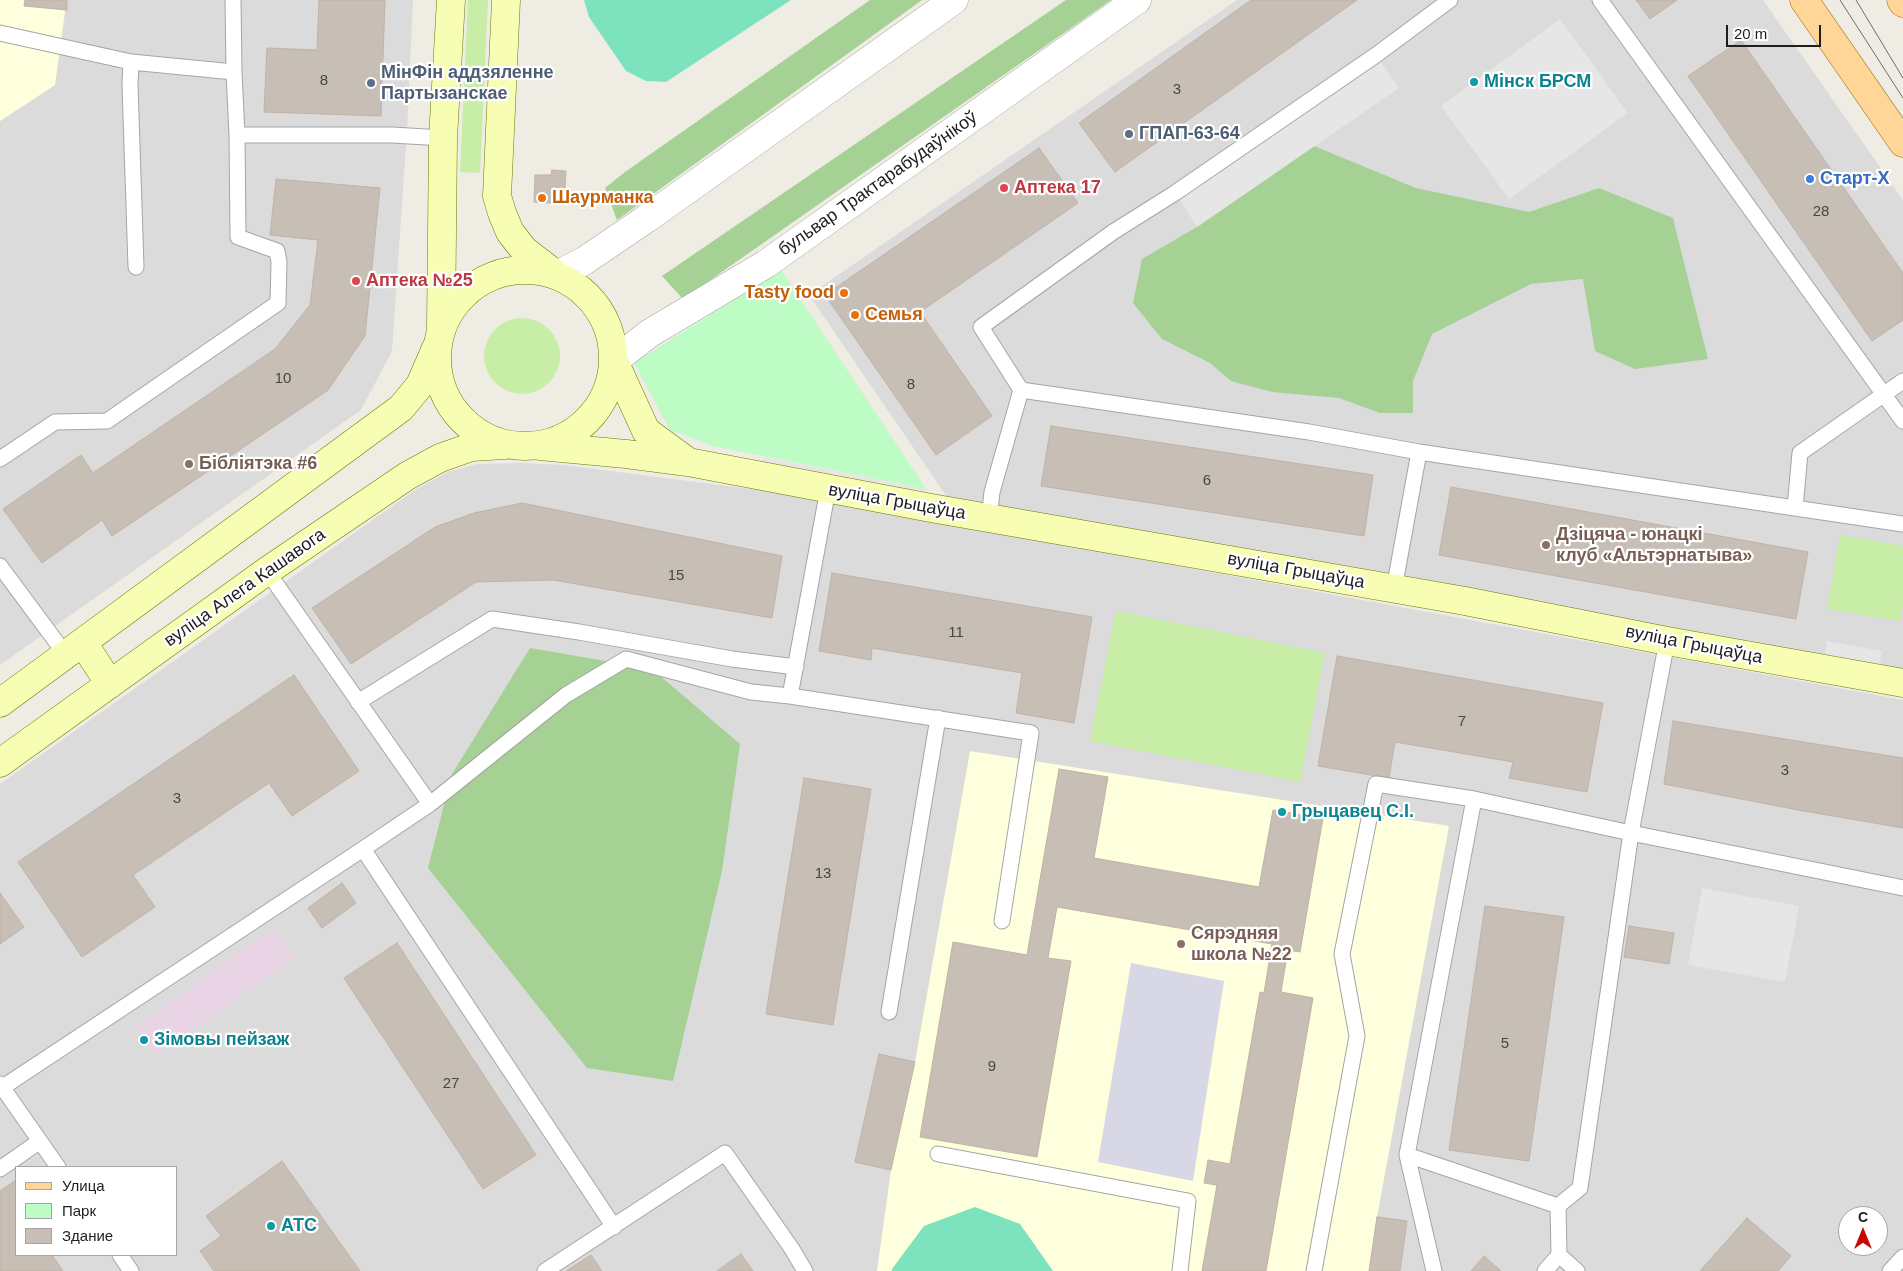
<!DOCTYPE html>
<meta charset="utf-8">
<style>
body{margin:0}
#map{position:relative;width:1903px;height:1271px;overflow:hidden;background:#efece3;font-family:Helvetica,sans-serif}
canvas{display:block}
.legend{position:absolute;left:15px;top:1166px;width:162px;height:90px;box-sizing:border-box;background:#fff;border:1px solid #a5a5a5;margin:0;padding:6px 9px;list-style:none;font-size:15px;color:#1e1e1e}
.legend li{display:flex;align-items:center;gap:10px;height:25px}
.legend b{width:25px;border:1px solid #a5a5a5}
.north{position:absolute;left:1838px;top:1206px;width:50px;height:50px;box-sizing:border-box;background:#fff;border:1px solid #a5a5a5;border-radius:50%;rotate:0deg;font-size:14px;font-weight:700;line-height:20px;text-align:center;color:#1e1e1e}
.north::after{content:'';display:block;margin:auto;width:18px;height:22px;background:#cb0500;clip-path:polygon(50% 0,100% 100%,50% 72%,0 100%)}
.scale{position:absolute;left:1726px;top:25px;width:95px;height:22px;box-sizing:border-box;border:2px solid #1e1e1e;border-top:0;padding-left:6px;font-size:15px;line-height:18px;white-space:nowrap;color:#1e1e1e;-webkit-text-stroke:4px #fff;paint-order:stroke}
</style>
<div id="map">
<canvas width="1903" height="1271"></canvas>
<ul class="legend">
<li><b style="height:6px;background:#ffd598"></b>Улица</li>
<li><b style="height:14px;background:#bdfcc4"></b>Парк</li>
<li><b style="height:14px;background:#c7beb6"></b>Здание</li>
</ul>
<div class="north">С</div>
<div class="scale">20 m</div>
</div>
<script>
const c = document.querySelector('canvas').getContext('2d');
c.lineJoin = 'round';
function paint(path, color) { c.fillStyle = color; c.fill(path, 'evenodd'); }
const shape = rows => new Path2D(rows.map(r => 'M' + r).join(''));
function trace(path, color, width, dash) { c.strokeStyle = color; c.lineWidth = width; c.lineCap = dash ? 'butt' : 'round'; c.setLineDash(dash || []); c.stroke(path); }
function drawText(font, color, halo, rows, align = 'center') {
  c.font = font + ' Helvetica,sans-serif'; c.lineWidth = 4.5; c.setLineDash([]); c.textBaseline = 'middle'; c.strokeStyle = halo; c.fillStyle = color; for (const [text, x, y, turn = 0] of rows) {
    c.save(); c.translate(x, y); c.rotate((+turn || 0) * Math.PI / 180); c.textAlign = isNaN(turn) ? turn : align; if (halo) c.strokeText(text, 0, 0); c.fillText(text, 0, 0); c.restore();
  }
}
paint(shape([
 [67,0,413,0,407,130,392,351,361,410,0,665,0,121,55,85],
 [1237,0,1763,0,1903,200,1903,669,949,500,809,295],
 [519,463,564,465,789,494,1903,700,1903,1271,0,1271,0,784,415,490,448,472,477,464],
 [16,1167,176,1167,176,1255,16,1255],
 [1848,1216,1878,1216,1878,1246,1848,1246]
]), '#dcdbdb');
paint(shape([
 [272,929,295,958,155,1056,135,1027]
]), '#e9d4e5');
paint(shape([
 [0,0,66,0,55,85,0,121],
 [970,751,1449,826,1377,1217,1369,1271,877,1271,891,1170,915,1062]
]), '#feffdc');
paint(shape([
 [468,0,488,0,480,173,460,172],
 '484 356a38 38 0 1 1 76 0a38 38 0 1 1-76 0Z',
 [1840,535,1903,546,1903,606,1900,621,1827,609],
 [1116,611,1325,653,1300,782,1090,741]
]), '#c7eda6');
paint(shape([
 [870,0,922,0,617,220,605,188,625,172],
 [1066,0,1111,0,683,299,662,276],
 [1314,146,1416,188,1529,212,1599,188,1673,218,1708,359,1635,369,1595,351,1583,279,1531,284,1432,334,1413,381,1413,413,1380,413,1339,398,1272,392,1231,381,1210,363,1162,339,1133,303,1142,259,1197,227],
 [530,648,652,669,740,744,722,871,673,1081,587,1068,428,868,452,774]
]), '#a5d195');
paint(shape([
 [781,270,926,489,713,446,670,430,634,363]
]), '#bdfcc4');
paint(shape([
 [584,0,791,0,666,82,646,81,626,71,589,17],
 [975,1207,1020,1224,1053,1271,892,1271,892,1269,924,1226]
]), '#7ce3be');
paint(shape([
 [1560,19,1628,113,1509,199,1441,106],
 [1376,55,1399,88,1197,227,1175,193],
 [763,457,926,489,922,506,759,476],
 [1827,641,1882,651,1877,679,1822,669],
 [1702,888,1799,906,1785,982,1688,965]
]), '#e6e6e6');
paint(shape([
 [1131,963,1224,981,1193,1181,1098,1162]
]), '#d8d7e5');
const building = shape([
 [25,0,67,0,67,10,24,6,25,0],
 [319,0,385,0,381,116,264,112,267,48,317,50,319,0],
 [1251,0,1357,0,1115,172,1079,123,1251,0],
 [1636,0,1677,0,1650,19,1636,0],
 [1741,40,1903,273,1903,320,1872,341,1688,76,1741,40],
 [1039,148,1078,203,920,312,992,416,936,455,825,295,1039,148],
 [552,170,566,171,565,188,552,187,551,203,534,202,535,175,551,175,552,170],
 [276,179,380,188,365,336,328,390,112,536,102,520,42,563,3,509,81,455,93,473,275,349,310,305,318,240,270,235,276,179],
 [1051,426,1373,475,1364,536,1041,486,1051,426],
 [1451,487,1808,552,1796,619,1439,555,1451,487],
 [522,503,782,556,772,618,553,580,476,582,351,664,312,608,435,527,474,513,522,503],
 [832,573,1092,617,1074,723,1016,713,1022,673,872,648,871,660,819,651,832,573],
 [1337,656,1603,703,1587,792,1509,778,1513,762,1395,742,1389,778,1318,766,1337,656],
 [294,675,359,771,292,816,269,783,133,875,155,907,82,957,18,862,294,675],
 [1673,721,1903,758,1903,828,1798,810,1664,784,1673,721],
 [1059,769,1108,777,1094,858,1259,887,1273,810,1323,818,1300,952,1288,950,1281,992,1313,998,1266,1271,1202,1271,1217,1185,1204,1183,1208,1160,1230,1164,1260,992,1264,993,1272,944,1057,907,1048,958,1071,961,1037,1157,920,1137,953,942,1027,955,1059,769],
 [804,778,871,789,833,1025,766,1014,804,778],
 [342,883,356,903,322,928,308,908,342,883],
 [0,893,24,927,0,944,0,893],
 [1485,906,1564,917,1529,1161,1449,1150,1485,906],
 [1629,926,1674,933,1669,964,1624,957,1629,926],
 [397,943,536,1155,483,1189,344,978,397,943],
 [879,1054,915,1062,891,1170,855,1162,879,1054],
 [282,1161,360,1271,214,1271,200,1251,221,1236,206,1216,282,1161],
 [16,1180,16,1255,52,1255,63,1271,0,1271,0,1191,16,1180],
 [1377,1217,1407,1221,1400,1271,1369,1271,1377,1217],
 [1747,1218,1791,1256,1778,1271,1700,1271,1747,1218],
 [741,1254,753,1271,717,1271,741,1254],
 [591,1255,602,1271,566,1271,591,1255],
 [1484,1256,1501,1271,1471,1271,1484,1256]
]);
paint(building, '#c7beb6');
trace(building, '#c2b2a5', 1);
const lane = shape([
 [1600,0,1903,421],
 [0,33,131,62],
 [237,135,392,135,443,138],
 [136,267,130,85,131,62,234,72,233,0],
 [1021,390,1309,432,1419,452,1903,524],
 [0,459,55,422,107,421,278,303,279,262,277,251,238,237,237,135,234,72],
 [1795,508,1800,453,1903,381],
 [989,518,992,492,1021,390,981,327,1113,232,1175,193,1376,55,1450,0],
 [0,566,66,655],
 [267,571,430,804],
 [1394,589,1419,452],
 [790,696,828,489],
 [358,702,492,619,579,632,732,659,796,667],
 [1474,799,1407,1155,1558,1206],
 [363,849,430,804,566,695,626,659,751,692,790,696,1031,733,1002,921],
 [889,1012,938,718],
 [0,1084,58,1167],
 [3,1087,363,849,614,1227],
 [938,1154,1188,1201,1180,1271],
 [1407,1155,1434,1271],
 [0,1169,40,1141],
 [120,1255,131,1271],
 [1559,1255,1577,1271],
 [545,1271,725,1153,792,1249,805,1271],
 [1314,1271,1357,1036,1342,954,1376,784,1474,799,1631,833,1903,888],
 [1545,1271,1559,1255,1558,1206,1580,1188,1631,833,1667,641],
 [1890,1271,1903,1257]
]);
const street = shape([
 [557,275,584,261,646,219,954,0],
 [614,361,650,333,766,264,1137,0]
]);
const secondary = shape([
 [506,0,497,196,502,213,510,232,524,250,554,273],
 '437 358a88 88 0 1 1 176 0a88 88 0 1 1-176 0Z',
 [441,328,443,138,451,0],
 [614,361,646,431,687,461],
 [540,446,626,454,688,462,931,508,1465,601,1667,641,1903,683],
 [83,643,110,684],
 [0,703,401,408,420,385,436,348],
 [0,763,267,571,407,476,440,458,471,447,505,445]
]);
const primary = shape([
 [1804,0,1903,143],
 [1901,0,1903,3]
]);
trace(lane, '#a5a5a5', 17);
trace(street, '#a5a5a5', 29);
trace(secondary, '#697900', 29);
trace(primary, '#976900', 29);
trace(lane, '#fff', 15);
trace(street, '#fff', 28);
trace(secondary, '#f7fdb3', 28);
trace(primary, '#ffd598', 28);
trace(shape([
 [1840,0,1903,98],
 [1856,0,1903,78]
]), '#6c6c6c', 1);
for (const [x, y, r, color] of [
 [1474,82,5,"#0f9aa8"],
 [371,83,5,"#5c6f8a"],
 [1129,134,5,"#5c6f8a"],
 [1810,179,5,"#3f7fe0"],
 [1004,188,5,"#e0444e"],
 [542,198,5,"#e8710a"],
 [356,281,5,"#e0444e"],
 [844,293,5,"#e8710a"],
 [855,315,5,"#e8710a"],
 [189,464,5,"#8d6e63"],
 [1546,545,5,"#8d6e63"],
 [1282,812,5,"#0f9aa8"],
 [1181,944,5,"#8d6e63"],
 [144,1040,5,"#0f9aa8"],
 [271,1226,5,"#0f9aa8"]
]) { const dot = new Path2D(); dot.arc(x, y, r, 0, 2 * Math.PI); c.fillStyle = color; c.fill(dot); trace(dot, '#fff', 2); }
drawText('15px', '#484644', null, [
 ["8",324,81],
 ["3",1177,90],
 ["28",1821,212],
 ["10",283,379],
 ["8",911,385],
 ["6",1207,481],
 ["15",676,576],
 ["11",956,633],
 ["7",1462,722],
 ["3",1785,771],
 ["3",177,799],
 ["13",823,874],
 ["5",1505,1044],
 ["9",992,1067],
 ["27",451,1084]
]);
drawText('bold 18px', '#4e5e75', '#fff', [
 ["МінФін аддзяленне",381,73],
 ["Партызанскае",381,94],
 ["ГПАП-63-64",1139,134]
], 'left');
drawText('bold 18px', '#0d838f', '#fff', [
 ["Мінск БРСМ",1484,82],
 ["Грыцавец С.І.",1292,812],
 ["Зімовы пейзаж",154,1040],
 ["АТС",281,1226]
], 'left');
drawText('bold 18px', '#366cbe', '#fff', [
 ["Старт-X",1820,179]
], 'left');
drawText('18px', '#1e1e1e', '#fff', [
 ["бульвар Трактарабудаўнікоў",878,184,-35],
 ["вуліца Грыцаўца",897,502,10],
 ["вуліца Грыцаўца",1296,571,10],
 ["вуліца Алега Кашавога",245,588,-35],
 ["вуліца Грыцаўца",1694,645,11]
]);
drawText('bold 18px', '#be3a42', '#fff', [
 ["Аптека 17",1014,188],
 ["Аптека №25",366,281]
], 'left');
drawText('bold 18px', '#c56008', '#fff', [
 ["Шаурманка",552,198],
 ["Tasty food",834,293,"right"],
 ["Семья",865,315]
], 'left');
drawText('bold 18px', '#785e54', '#fff', [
 ["Бібліятэка #6",199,464],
 ["Дзіцяча - юнацкі",1556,535],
 ["клуб «Альтэрнатыва»",1556,556],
 ["Сярэдняя",1191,934],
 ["школа №22",1191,955]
], 'left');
</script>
